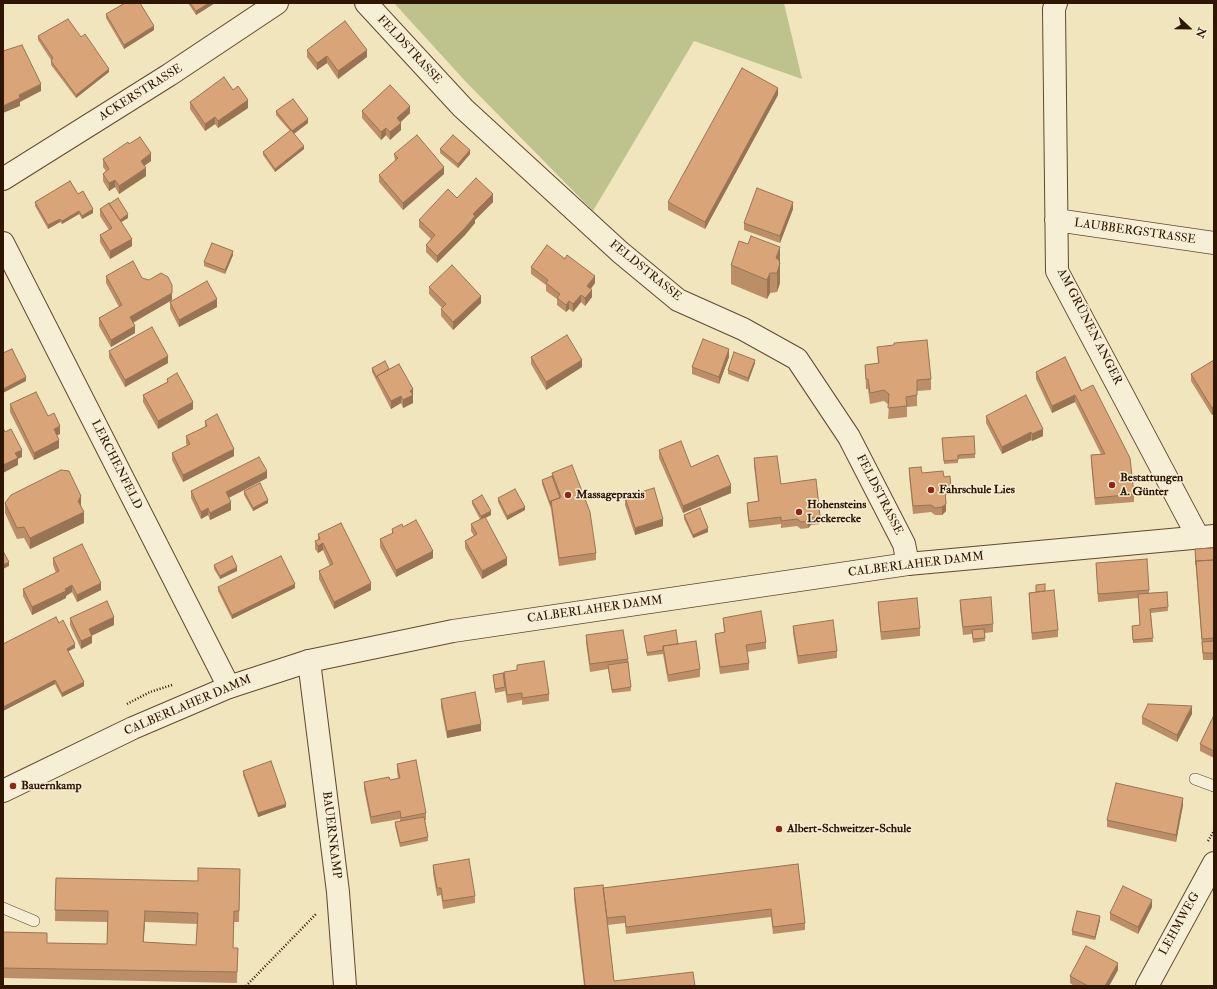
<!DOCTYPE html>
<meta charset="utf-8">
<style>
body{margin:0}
#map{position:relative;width:1217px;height:989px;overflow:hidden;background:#f1e5be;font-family:"IM FELL Double Pica",serif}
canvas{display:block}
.frame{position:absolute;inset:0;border:4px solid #2e1600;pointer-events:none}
.north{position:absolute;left:1169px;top:8px;width:40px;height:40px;-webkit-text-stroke:3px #f6eed5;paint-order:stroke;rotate:112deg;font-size:11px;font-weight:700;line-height:16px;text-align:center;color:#2e1600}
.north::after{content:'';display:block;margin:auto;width:14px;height:18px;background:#2e1600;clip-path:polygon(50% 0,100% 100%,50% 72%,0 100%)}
</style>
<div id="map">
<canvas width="1217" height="989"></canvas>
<div class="frame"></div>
<div class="north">N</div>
</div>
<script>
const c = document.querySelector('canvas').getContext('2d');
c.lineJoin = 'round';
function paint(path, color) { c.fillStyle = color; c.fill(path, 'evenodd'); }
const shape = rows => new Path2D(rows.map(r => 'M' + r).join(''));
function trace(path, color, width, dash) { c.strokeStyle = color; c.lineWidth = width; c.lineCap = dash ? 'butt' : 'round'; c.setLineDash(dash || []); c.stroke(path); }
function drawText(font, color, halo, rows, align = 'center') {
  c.font = font + ' "IM FELL Double Pica",serif'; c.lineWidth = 3; c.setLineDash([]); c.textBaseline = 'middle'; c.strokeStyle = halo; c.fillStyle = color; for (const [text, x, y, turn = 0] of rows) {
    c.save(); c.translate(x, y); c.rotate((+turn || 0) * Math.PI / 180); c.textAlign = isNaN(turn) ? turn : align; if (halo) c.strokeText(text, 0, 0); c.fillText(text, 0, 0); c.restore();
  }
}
paint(shape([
 [394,3,784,3,802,79,694,41,593,211,467,83]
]), '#bec38e');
const service = shape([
 [1195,779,1214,786],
 [3,908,34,921]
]);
const minor = shape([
 [366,3,463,108,620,252,678,300,743,329,797,359,849,437,904,544,908,564],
 [1056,3,1054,9,1057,271,1198,537],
 [3,179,169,75,277,3],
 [1056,220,1214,243],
 [3,243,229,687],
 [309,661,338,892,345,986]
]);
const tertiary = shape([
 [3,791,133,728,229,687,309,661,453,631,908,564,1214,536],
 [1147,986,1214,863]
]);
trace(service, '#5f4a30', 12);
trace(minor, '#5f4a30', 24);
trace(tertiary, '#5f4a30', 24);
trace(shape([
 [127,704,150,692,172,685],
 [1208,841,1214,831],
 [246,986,316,914]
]), '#2e1600', 2.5, [1, 2]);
trace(service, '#f6eed5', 11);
trace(minor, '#f6eed5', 22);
trace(tertiary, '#f6eed5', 22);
paint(shape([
 [188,3,215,3,196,15],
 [106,14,154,30,124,49,106,18],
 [38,36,81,37,109,72,76,98,51,65,51,60,38,40],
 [307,50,367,57,338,79,327,63,317,70,307,57],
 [233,90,248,108,218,128,215,124,205,131,190,109,190,102],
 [778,95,705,229,668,210,668,202],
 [276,111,308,123,294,134,304,149,275,172,263,155,263,152,290,131,276,115],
 [362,111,410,113,401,122,401,130,390,140,386,135,381,140,362,118],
 [129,144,151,161,144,166,146,176,119,194,115,187,109,191,103,181,103,174,106,171,103,167,103,159],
 [440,149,470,154,458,168,440,153],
 [394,154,444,174,403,210,379,182,379,175,395,161],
 [78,194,93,213,82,219,79,214,62,224,60,222,48,229,35,206,35,202],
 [457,198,493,202,475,220,475,223,465,235,437,263,426,252,426,245,431,239,419,227,419,220],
 [100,209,128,218,121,222,132,246,110,259,100,242,100,235,109,230,100,216],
 [793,209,780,243,744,230,744,223],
 [233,255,225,274,204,266,204,262],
 [780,262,780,283,777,292,770,293,767,299,731,284,731,265],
 [531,267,595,283,591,289,592,297,585,306,581,302,573,312,569,309,566,312,557,305,557,299,546,291,546,285,531,274],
 [106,276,142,278,172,293,172,300,133,323,135,333,111,347,99,326,99,318,119,307,106,283],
 [429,287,481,303,453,330,441,316,441,309,442,308,429,294],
 [170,302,217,307,179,327,170,309],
 [877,347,931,379,931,390,917,391,917,406,907,407,907,417,888,419,889,405,884,401,870,404,868,389,866,389,865,365,878,363],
 [109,351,168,363,125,387,109,358],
 [531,357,582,367,546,390,531,364],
 [729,357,719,384,692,374,692,367],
 [1065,357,1134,494,1134,502,1095,505,1091,462,1091,455,1101,454,1075,402,1052,413,1036,379,1036,372],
 [1214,360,1214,414,1212,415,1191,381,1191,374],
 [755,363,748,382,728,374,728,370],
 [372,368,389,369,413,389,413,403,403,408,401,403,391,409,372,372],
 [167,379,193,409,158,429,143,402,143,395,167,382],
 [10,404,48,416,60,434,57,435,59,448,34,460,10,412],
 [986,416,1043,436,1032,441,1031,440,1002,454,986,423],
 [205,421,234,456,183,482,172,460,172,453,187,446,186,443,186,436,205,427],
 [942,438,975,454,975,458,958,459,958,463,944,464],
 [1214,441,1214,451,1213,449,1213,442],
 [659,450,691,467,731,493,683,513,659,458],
 [754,458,781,484,820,516,820,524,811,525,808,528,801,529,797,526,781,528,781,524,749,528,747,510,747,503,758,501,754,466],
 [909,468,922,473,944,477,951,488,951,495,945,495,946,511,942,515,935,515,931,512,913,514,909,475],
 [552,473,596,553,596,560,559,566,551,509,542,484,542,480,552,476],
 [267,478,229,498,231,510,210,520,208,515,201,519,191,498,191,491],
 [244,491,268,503,253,511,244,495],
 [625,497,663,526,635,535,625,505],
 [498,498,525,510,507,520,498,502],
 [472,501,491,515,485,518,507,565,482,579,465,548,465,541,474,536,471,531,471,524,480,519,472,504],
 [5,503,81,506,84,523,30,549,24,538,17,539,5,513],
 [684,515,708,532,693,538,684,519],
 [403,527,433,558,396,577,380,547,380,539,392,533,392,529],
 [318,534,371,590,334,609,319,579,319,571,330,566,323,550,318,553,315,549,315,541,318,540],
 [1214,548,1214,660,1203,660,1195,557,1195,549],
 [53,558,101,590,77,602,72,592,66,596,66,598,32,615,23,596,23,589,56,573,53,565],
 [1096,563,1149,590,1149,593,1167,592,1168,611,1151,613,1153,642,1133,643,1132,626,1140,625,1138,598,1098,602],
 [214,565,237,571,220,579,214,569],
 [218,587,295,588,232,619,218,591],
 [1045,591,1058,630,1058,637,1032,640,1029,600,1029,593],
 [960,600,993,624,993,632,985,633,985,641,973,643,972,634,963,635,960,608],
 [878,602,920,628,920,636,881,640,878,609],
 [70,618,114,625,92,635,92,643,81,649,70,625],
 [723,618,766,642,766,649,747,652,749,663,749,670,720,674,715,641,715,634,724,633],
 [59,623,75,648,68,651,84,686,62,697,55,684,3,711,3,644],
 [793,626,837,651,837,658,798,664,793,633],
 [586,635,628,659,631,691,612,693,608,669,590,672,586,643],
 [644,636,678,644,700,669,700,677,668,682,663,654,647,656],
 [517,665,549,694,549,701,522,705,522,700,507,703,505,690,505,691,495,693,493,675,503,673,517,670],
 [441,699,481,731,447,738,441,707],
 [1192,714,1177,742,1142,724,1142,717],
 [1214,715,1214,758,1200,751,1200,744],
 [397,764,426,813,426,820,425,820,428,837,428,841,400,847,395,826,395,822,400,821,400,819,371,824,364,789,364,782,390,780,398,779,397,771],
 [243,771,286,807,258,817,243,775],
 [1183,805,1176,842,1107,827,1107,820],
 [798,864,805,923,805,930,773,934,771,917,626,934,625,923,608,925,614,981,695,986,584,986,574,899,574,888,603,888],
 [433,865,475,896,475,903,443,909,441,895,437,896,433,873],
 [240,869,239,922,234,922,233,948,238,948,237,983,3,978,3,932,47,943,107,944,107,922,55,921,56,878,198,881],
 [145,922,197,924,196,945,143,942],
 [1152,907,1138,934,1110,920,1110,913],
 [1100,920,1095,940,1072,935,1072,931],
 [1118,970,1109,986,1074,986,1070,983,1070,976]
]), '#bb8e67');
paint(shape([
 [209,3,215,3,196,15,196,11],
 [154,26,154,30,124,49,124,45],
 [367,50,367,57,338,79,338,71],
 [327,56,327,63,317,70,317,63],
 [109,69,109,72,76,98,76,95],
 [41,84,41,91,20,102,20,106,3,113,3,106,19,95],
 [778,88,778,95,705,229,705,222],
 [248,100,248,108,218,128,218,121],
 [410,106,410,113,397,125,397,118],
 [215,117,215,124,205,131,205,124],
 [308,119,308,123,292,135,292,131],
 [401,123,401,130,390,140,390,132],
 [386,128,386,135,381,140,381,132],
 [304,146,304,149,275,172,275,169],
 [470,150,470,154,458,168,458,164],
 [151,153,151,161,141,168,141,161],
 [444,167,444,174,403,210,403,203],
 [146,168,146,176,119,194,119,186],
 [115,180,115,187,109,191,109,183],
 [493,194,493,202,475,220,475,223,465,235,437,263,437,256,473,214],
 [793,202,793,209,780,243,780,236],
 [93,209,93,213,82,219,82,216],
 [79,211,79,214,62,224,62,221],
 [128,214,128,218,118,224,118,221],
 [60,219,60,222,48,229,48,225],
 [132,239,132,246,110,259,110,251],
 [780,247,780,283,777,292,777,273,776,258],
 [233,251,233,255,225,274,225,270],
 [770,273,770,293,767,299,767,280],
 [595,276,595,283,587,293,587,286],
 [172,285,172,300,130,324,130,317],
 [592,290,592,297,585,306,585,298],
 [581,295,581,302,573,312,573,304],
 [481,296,481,303,453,330,453,322],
 [217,299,217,307,179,327,179,320],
 [569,301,569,309,566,312,566,305],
 [135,326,135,333,111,347,111,340],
 [729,349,729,357,719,384,719,377],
 [168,356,168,363,125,387,125,380],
 [582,360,582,367,546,390,546,382],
 [755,360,755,363,748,382,748,378],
 [26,377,26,381,3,393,3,389],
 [413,389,413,403,403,408,403,400,410,391],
 [1075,395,1075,402,1052,413,1052,406],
 [401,396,401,403,391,409,391,401],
 [193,402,193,409,158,429,158,421],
 [1214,407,1214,414,1212,415,1212,408],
 [60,426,60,434,54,436,54,429],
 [1043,429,1043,436,1032,441,1032,434],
 [1031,432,1031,440,1002,454,1002,447],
 [59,440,59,448,34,460,34,453],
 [234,449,234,456,183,482,183,475],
 [22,450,22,457,18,459,18,465,3,473,3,465,15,453],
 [267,471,267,478,226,499,226,492],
 [731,485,731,493,683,513,683,506],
 [81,496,81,506,78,512,78,501],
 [268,500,268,503,253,511,253,508],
 [231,502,231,510,210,520,210,513],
 [946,504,946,511,942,515,942,507],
 [525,507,525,510,507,520,507,516],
 [208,508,208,515,201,519,201,512],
 [491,511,491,515,481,520,481,516],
 [84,512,84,523,30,549,30,538],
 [811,518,811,525,808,528,808,521],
 [663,519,663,526,635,535,635,528],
 [708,528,708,532,693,538,693,535],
 [323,543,323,550,318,553,318,546],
 [433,551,433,558,396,577,396,570],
 [507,558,507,565,482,579,482,571],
 [9,562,9,566,3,569,3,565],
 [237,567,237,571,220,579,220,576],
 [101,583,101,590,77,602,77,595],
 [371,583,371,590,334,609,334,602],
 [295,584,295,588,232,619,232,615],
 [72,585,72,592,66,596,66,598,32,615,32,607],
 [114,617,114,625,89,637,89,629],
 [92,636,92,643,81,649,81,641],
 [75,644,75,648,67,652,67,649],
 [55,680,55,684,3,711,3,707],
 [84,682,84,686,62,697,62,693],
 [1192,706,1192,714,1177,742,1177,735],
 [481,724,481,731,447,738,447,731],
 [1183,798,1183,805,1176,842,1176,835],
 [286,804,286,807,258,817,258,813],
 [1152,900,1152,907,1138,934,1138,927],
 [145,911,145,922,143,953,143,942],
 [1100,916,1100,920,1095,940,1095,937],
 [1118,963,1118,970,1109,986,1105,986]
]), '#987454');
const building = shape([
 [125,3,140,3,154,26,124,45,106,14,125,3],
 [190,3,209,3,196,11,190,3],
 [68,19,81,37,85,34,109,69,76,95,51,61,53,58,38,36,68,19],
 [345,21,367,50,338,71,327,56,317,63,307,50,345,21],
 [22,45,41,84,19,95,20,98,3,106,3,51,22,45],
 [742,68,778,88,705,222,668,202,742,68],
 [224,77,233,90,238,86,248,100,218,121,215,117,205,124,190,102,224,77],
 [390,85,410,106,397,118,401,123,390,132,386,128,381,132,362,111,390,85],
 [293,99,308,119,292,131,276,111,293,99],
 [291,130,304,146,275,169,263,152,291,130],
 [417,135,444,167,403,203,379,175,398,158,394,154,417,135],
 [453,135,470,150,458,164,440,149,453,135],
 [140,137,151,153,141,161,146,168,119,186,115,180,109,183,103,174,109,169,103,159,128,142,129,144,140,137],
 [476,178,493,194,473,214,475,216,465,228,437,256,426,245,435,235,419,220,448,189,457,198,476,178],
 [70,181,78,194,83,191,93,209,82,216,79,211,62,221,60,219,48,225,35,202,70,181],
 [757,188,793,202,780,236,744,223,757,188],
 [118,198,128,214,120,220,109,204,118,198],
 [109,203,132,239,110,251,100,235,112,228,100,209,109,203],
 [751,236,780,247,776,258,778,259,780,263,777,273,770,273,767,280,731,265,739,241,748,244,751,236],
 [212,243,233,251,225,270,204,262,212,243],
 [547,245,565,259,567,255,595,276,587,286,592,290,585,298,581,295,573,304,569,301,566,305,557,298,560,294,546,283,548,280,531,267,547,245],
 [133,261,142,278,149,280,161,273,168,277,172,285,172,293,130,317,135,326,111,340,99,318,122,305,106,276,133,261],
 [452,265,481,296,453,322,441,309,446,304,429,287,452,265],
 [207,281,217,299,179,320,170,302,207,281],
 [152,327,168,356,125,380,109,351,152,327],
 [567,335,582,360,546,382,531,357,567,335],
 [703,339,729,349,719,377,692,367,703,339],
 [927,340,931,379,917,380,917,395,906,397,907,406,888,408,889,394,884,390,870,393,868,379,866,379,865,365,879,363,877,347,894,345,894,343,927,340],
 [12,349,26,377,3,389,3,353,12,349],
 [734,352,755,360,748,378,728,370,734,352],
 [1065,357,1081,391,1093,385,1130,458,1134,494,1095,498,1091,455,1105,454,1075,395,1052,406,1036,372,1065,357],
 [1214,360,1214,407,1212,408,1191,374,1214,360],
 [385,361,389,369,377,376,377,378,372,368,385,361],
 [399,364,413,389,410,391,413,395,403,400,401,396,391,401,377,376,399,364],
 [177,373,193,402,158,421,143,395,168,382,167,379,177,373],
 [36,392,48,416,54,413,60,426,54,429,59,440,34,453,10,404,36,392],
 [1026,395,1043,429,1032,434,1031,432,1002,447,986,416,1026,395],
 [217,414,234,449,183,475,172,453,190,444,186,436,207,426,205,421,217,414],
 [3,428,5,432,11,429,22,450,15,453,18,458,3,465,3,428],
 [974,436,975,454,958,455,958,460,944,461,942,438,974,436],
 [681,441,691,467,718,455,731,485,683,506,659,450,681,441],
 [777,456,781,484,816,479,820,516,811,518,808,521,801,522,797,519,781,521,781,517,749,521,747,503,759,501,754,458,777,456],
 [259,457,267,471,226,492,231,502,210,513,208,508,201,512,191,491,259,457],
 [572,465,590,512,596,553,559,558,551,501,561,497,552,473,572,465],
 [921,467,922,473,943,471,944,477,950,476,951,488,945,488,946,504,942,507,935,508,931,505,913,506,909,468,921,467],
 [61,470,69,471,81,496,78,501,84,512,30,538,24,527,17,528,5,503,11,495,61,470],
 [552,476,560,498,551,501,551,505,542,480,552,476],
 [260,483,268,500,253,508,244,491,260,483],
 [654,488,663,519,635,528,625,497,654,488],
 [515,489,525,507,507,516,498,498,515,489],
 [482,495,491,511,481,516,472,501,482,495],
 [700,508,708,528,693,535,684,515,700,508],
 [485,517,507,558,482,571,465,541,477,534,471,524,485,517],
 [416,520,433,551,396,570,380,539,393,533,392,529,402,524,403,527,416,520],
 [341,523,371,583,334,602,319,571,333,564,323,543,318,546,315,541,320,539,318,534,341,523],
 [82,544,101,583,77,595,72,585,65,589,66,591,32,607,23,589,59,571,53,558,82,544],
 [1214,548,1214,560,1196,561,1196,565,1195,549,1214,548],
 [3,551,9,562,3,565,3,551],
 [232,556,237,567,220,576,214,565,232,556],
 [281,556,295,584,232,615,218,587,281,556],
 [1147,559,1149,590,1098,594,1096,563,1147,559],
 [1214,560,1214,638,1202,639,1196,561,1214,560],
 [1045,584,1045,591,1036,592,1036,585,1045,584],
 [1054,590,1058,630,1032,633,1029,593,1054,590],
 [1167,592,1168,607,1150,609,1153,638,1133,640,1132,626,1140,625,1138,594,1167,592],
 [991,597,993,624,963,627,960,600,991,597],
 [917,598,920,628,881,632,878,602,917,598],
 [107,601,114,617,89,629,92,636,81,641,70,618,107,601],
 [761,611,766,642,746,645,749,663,720,667,715,634,725,632,723,618,761,611],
 [56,617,59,623,63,620,75,644,67,649,84,682,62,693,55,680,3,707,3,644,56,617],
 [833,620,837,651,798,656,793,626,833,620],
 [984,629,985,638,973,639,972,630,984,629],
 [623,630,628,659,590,664,586,635,623,630],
 [676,630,678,644,663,646,663,650,647,653,644,636,676,630],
 [696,641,700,669,668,675,663,646,696,641],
 [1214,641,1214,653,1203,653,1202,642,1214,641],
 [544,661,549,694,522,698,522,693,507,695,504,672,517,670,517,665,544,661],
 [628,662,631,687,612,690,608,665,628,662],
 [503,673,505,687,495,689,493,675,503,673],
 [475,692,481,724,447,731,441,699,475,692],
 [1148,704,1192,706,1177,735,1142,717,1148,704],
 [1214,715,1214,751,1200,744,1214,715],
 [416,760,426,813,401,818,400,811,371,817,364,782,389,777,390,780,400,778,397,764,416,760],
 [271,761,286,804,258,813,243,771,271,761],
 [1116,783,1183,798,1176,835,1107,820,1116,783],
 [424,817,428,837,400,843,395,822,424,817],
 [469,859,475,896,443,901,441,888,437,888,433,865,469,859],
 [798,864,805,923,773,927,771,909,626,927,625,916,607,918,603,888,798,864],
 [198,868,240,869,239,911,234,911,233,948,238,948,237,972,3,968,3,932,47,933,47,943,107,944,108,911,55,910,56,878,198,881,198,868],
 [145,911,198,913,196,945,143,942,145,911],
 [603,885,614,981,693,972,695,986,585,986,574,888,603,885],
 [1123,886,1152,900,1138,927,1110,913,1123,886],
 [1077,911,1100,916,1095,937,1072,931,1077,911],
 [1086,946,1118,963,1105,986,1088,986,1070,976,1086,946]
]);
paint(building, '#d9a578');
trace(building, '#987454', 1);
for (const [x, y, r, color] of [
 [1112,485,4,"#8f2418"],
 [931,490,4,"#8f2418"],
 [568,495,4,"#8f2418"],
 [799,512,4,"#8f2418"],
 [13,786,4,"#8f2418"],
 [779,829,4,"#8f2418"]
]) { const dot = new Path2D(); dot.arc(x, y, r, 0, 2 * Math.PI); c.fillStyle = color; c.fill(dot); trace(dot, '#f6eed5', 1.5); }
drawText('12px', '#2e1600', '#f6eed5', [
 ["FELDSTRASSE",409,50,47],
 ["ACKERSTRASSE",141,93,-32],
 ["LAUBBERGSTRASSE",1135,232,8],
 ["FELDSTRASSE",645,271,39],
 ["AM GRÜNEN ANGER",1089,327,63],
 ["LERCHENFELD",116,465,63],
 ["FELDSTRASSE",879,495,63],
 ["CALBERLAHER DAMM",916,565,-7],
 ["CALBERLAHER DAMM",595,610,-8],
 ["CALBERLAHER DAMM",188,706,-23],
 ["BAUERNKAMP",331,835,83],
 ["LEHMWEG",1180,924,-61]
]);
drawText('bold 12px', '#2e1600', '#f6eed5', [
 ["Bestattungen",1120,478],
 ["A. Günter",1120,492],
 ["Fahrschule Lies",939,490],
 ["Massagepraxis",576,495],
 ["Hohensteins",807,505],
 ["Leckerecke",807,519],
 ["Bauernkamp",21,786],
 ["Albert-Schweitzer-Schule",787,829]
], 'left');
</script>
